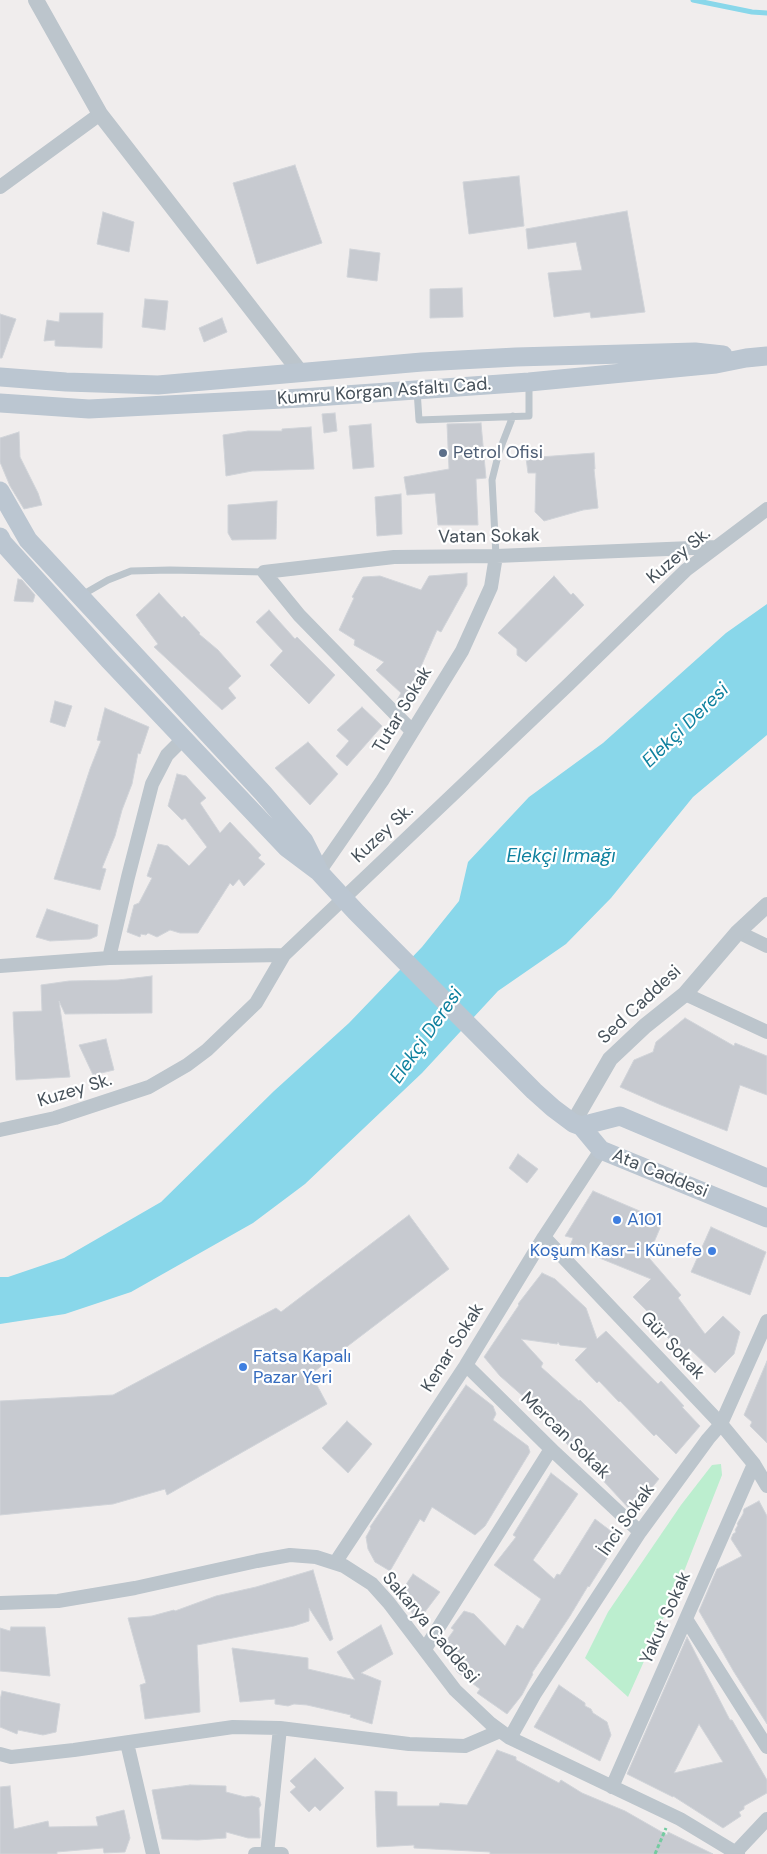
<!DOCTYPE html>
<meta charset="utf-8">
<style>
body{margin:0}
canvas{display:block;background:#f0eded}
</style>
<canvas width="767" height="1854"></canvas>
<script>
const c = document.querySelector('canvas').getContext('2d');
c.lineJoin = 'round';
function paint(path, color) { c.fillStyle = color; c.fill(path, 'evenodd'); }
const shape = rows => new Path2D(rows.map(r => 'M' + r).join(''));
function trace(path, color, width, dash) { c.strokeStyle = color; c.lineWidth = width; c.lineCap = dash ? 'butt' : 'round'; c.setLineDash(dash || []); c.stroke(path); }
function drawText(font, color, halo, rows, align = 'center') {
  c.font = font + ' "DM Sans",sans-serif'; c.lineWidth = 4.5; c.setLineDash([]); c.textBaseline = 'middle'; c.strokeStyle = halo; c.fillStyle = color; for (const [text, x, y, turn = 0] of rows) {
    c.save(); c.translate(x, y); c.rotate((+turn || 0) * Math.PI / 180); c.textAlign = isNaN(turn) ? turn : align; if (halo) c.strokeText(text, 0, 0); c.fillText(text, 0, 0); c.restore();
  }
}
paint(shape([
 [721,1464,722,1475,683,1574,628,1697,585,1658,608,1612,681,1505,712,1465]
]), '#bceecf');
paint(shape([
 [767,604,767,735,693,797,611,898,566,944,498,991,422,1073,305,1184,253,1223,131,1292,65,1314,0,1324,0,1277,8,1277,64,1258,161,1202,274,1091,349,1023,422,947,459,901,468,862,529,797,603,743,726,633]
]), '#89d7ea');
trace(shape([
 [693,0,752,12,767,13]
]), '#89d7ea', 5);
const building = shape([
 [295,165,322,243,257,264,233,183,295,165],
 [519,176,524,226,469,234,463,182,519,176],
 [627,211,645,312,591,318,590,312,554,317,548,273,582,270,576,242,528,249,526,229,627,211],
 [103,212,134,222,129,252,97,244,103,212],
 [350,249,380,253,377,281,347,277,350,249],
 [462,288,463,317,430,318,430,289,462,288],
 [145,299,168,301,165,330,142,327,145,299],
 [60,313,103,313,102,348,55,346,55,340,44,341,47,320,59,322,60,313],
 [0,314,16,319,2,358,0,358,0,314],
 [222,318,227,332,204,342,199,328,222,318],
 [335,413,337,431,324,433,322,414,335,413],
 [481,423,486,478,476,479,478,525,438,525,435,493,407,495,404,477,449,469,447,424,481,423],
 [371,424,374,467,353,469,349,426,371,424],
 [311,427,314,469,252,471,226,476,223,435,248,431,282,431,282,429,311,427],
 [19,432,20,457,38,493,42,505,24,509,10,486,0,462,0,438,19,432],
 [594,453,595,469,594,469,598,508,583,510,544,521,535,512,536,473,528,473,526,458,594,453],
 [401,494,402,534,377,536,375,497,401,494],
 [277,501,276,539,232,540,228,533,228,505,277,501],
 [467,573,467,585,441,632,437,630,419,671,426,679,409,709,397,700,401,693,376,670,384,662,354,645,355,640,339,630,354,598,352,597,363,577,380,576,421,590,429,576,467,573],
 [554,576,571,595,573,593,584,605,526,662,517,655,517,649,498,633,554,576],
 [18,579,22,580,35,595,33,602,14,601,18,579],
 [159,593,182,618,184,616,200,633,199,634,218,650,241,676,228,688,236,698,222,710,154,647,158,644,136,615,159,593],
 [269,610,295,639,297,637,335,675,309,704,270,665,283,651,256,622,269,610],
 [55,701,72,706,65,727,50,722,55,701],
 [362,707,382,726,347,766,336,756,349,741,337,730,362,707],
 [105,708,149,727,140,754,138,753,132,784,122,810,115,836,102,868,106,869,100,890,54,879,90,769,101,741,97,740,105,708],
 [308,742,338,774,310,805,275,768,308,742],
 [177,774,186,776,206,798,200,803,220,833,230,822,261,855,258,858,265,864,244,886,239,879,233,886,230,883,198,933,180,933,170,930,157,937,148,933,146,935,141,934,140,937,127,932,134,905,139,903,152,878,147,876,158,844,168,846,189,866,207,847,185,818,182,820,168,806,177,774],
 [47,909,98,925,97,936,90,939,50,941,36,937,47,909],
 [152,976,152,1013,65,1014,59,1001,70,1077,16,1080,13,1012,42,1011,41,985,69,981,118,980,152,976],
 [685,1018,734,1046,735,1043,767,1056,767,1095,740,1085,727,1131,661,1105,620,1087,634,1060,653,1052,656,1042,685,1018],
 [106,1039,114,1070,93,1075,79,1045,106,1039],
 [518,1154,538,1169,527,1183,509,1168,518,1154],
 [593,1191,663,1221,649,1254,644,1252,681,1295,678,1298,705,1334,723,1316,740,1332,734,1354,715,1373,689,1348,686,1351,677,1346,652,1323,655,1319,633,1297,651,1279,570,1246,573,1238,565,1236,593,1191],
 [409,1215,449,1269,311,1374,327,1404,167,1495,165,1489,113,1504,0,1515,0,1401,113,1395,276,1308,281,1312,409,1215],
 [711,1227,766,1252,750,1295,691,1272,711,1227],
 [542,1273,555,1279,586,1308,597,1339,606,1331,658,1384,661,1381,684,1406,682,1407,700,1426,676,1454,656,1434,654,1436,620,1401,619,1402,599,1381,597,1383,575,1360,587,1348,560,1345,558,1342,557,1344,521,1339,543,1363,541,1367,579,1401,580,1400,659,1479,632,1512,575,1450,574,1451,531,1407,533,1405,500,1376,484,1357,519,1305,518,1304,542,1273],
 [767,1361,767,1443,750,1426,752,1422,744,1415,767,1361],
 [466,1385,493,1406,496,1414,493,1420,528,1446,530,1452,485,1526,475,1535,432,1507,424,1522,420,1519,390,1571,375,1562,368,1549,366,1537,371,1528,370,1527,466,1385],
 [347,1421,372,1444,348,1473,322,1448,347,1421],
 [551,1473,578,1494,533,1560,554,1579,557,1574,560,1575,595,1519,620,1538,589,1587,588,1586,570,1616,532,1673,533,1674,522,1695,507,1714,477,1693,480,1689,457,1672,449,1655,441,1648,454,1630,451,1628,464,1611,474,1614,505,1646,517,1625,523,1629,541,1599,494,1565,516,1537,513,1535,551,1473],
 [759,1501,767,1516,767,1724,734,1672,699,1611,717,1569,742,1556,731,1539,733,1534,736,1532,735,1530,738,1525,737,1524,743,1514,744,1509,759,1501],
 [313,1570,333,1639,330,1641,309,1608,309,1621,294,1626,197,1645,200,1712,145,1719,140,1685,146,1683,128,1618,152,1616,174,1610,175,1611,216,1596,256,1587,313,1570],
 [413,1574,440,1592,418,1621,399,1595,413,1574],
 [381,1625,393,1654,361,1673,381,1681,372,1724,350,1717,351,1715,307,1705,294,1704,288,1706,275,1704,275,1699,240,1702,232,1648,308,1658,308,1669,355,1680,337,1652,381,1625],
 [11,1627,45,1627,50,1676,0,1671,0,1628,10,1631,11,1627],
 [687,1637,730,1720,732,1720,767,1780,767,1793,744,1806,744,1809,739,1812,741,1816,723,1828,673,1796,673,1797,627,1774,687,1637],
 [699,1724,723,1762,674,1773,699,1724],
 [559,1685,585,1703,585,1706,591,1709,593,1713,607,1722,611,1735,600,1761,534,1727,559,1685],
 [2,1691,60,1704,56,1732,43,1735,18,1730,17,1734,0,1727,0,1700,2,1691],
 [497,1750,516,1757,516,1760,559,1783,561,1780,582,1793,625,1811,667,1835,668,1832,713,1854,490,1854,490,1852,414,1848,414,1845,377,1847,375,1791,397,1792,397,1806,439,1806,440,1803,467,1805,497,1750],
 [315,1758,344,1788,320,1811,315,1806,309,1812,290,1792,296,1787,290,1781,315,1758],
 [190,1785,226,1786,226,1792,245,1797,252,1796,259,1798,261,1805,259,1808,260,1838,248,1838,226,1832,226,1838,198,1840,162,1839,152,1790,190,1785],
 [10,1786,14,1829,48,1821,49,1827,98,1826,96,1817,124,1810,130,1838,125,1852,104,1853,103,1848,57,1852,57,1854,0,1854,0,1787,10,1786]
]);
paint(building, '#c7cad0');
trace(building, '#d1d4d9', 1);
trace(shape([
 [655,1854,666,1828]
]), '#74cba0', 3, [4, 2.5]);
trace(shape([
 [417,390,419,420,529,416,529,384],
 [496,556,492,480,499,452,513,416],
 [82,595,108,580,131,571,170,570,264,572]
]), '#bcc5cc', 7);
trace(shape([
 [0,187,100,114],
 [264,572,394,557,496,556,716,547],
 [264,572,299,615,412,731],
 [319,872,382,781,462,651,491,587,496,556],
 [738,932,767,946],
 [109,958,128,877,152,784,167,755,184,738],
 [0,966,109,958,284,955],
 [685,994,767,1032],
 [0,1130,55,1118,149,1087,187,1065,207,1050,256,1003,284,955,568,685,686,570,767,509],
 [544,1237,721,1424,754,1464,767,1486],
 [466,1365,551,1449,640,1532],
 [335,1563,466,1365,544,1237,601,1150],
 [0,1603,58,1601,135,1588,257,1561,290,1555,316,1557,344,1566,372,1584,389,1603,455,1690,491,1724,510,1738,680,1819,738,1854],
 [686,1619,767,1747],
 [425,1649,551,1449],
 [510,1738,534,1695,640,1532,708,1439,721,1424,767,1321],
 [127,1743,153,1854],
 [0,1754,11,1757,74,1750,233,1727,280,1728,409,1744,465,1746,500,1731],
 [612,1787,754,1464],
 [736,1852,767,1819],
 [255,1854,282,1854],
 [267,1854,280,1728]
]), '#bcc5cc', 14);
trace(shape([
 [36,0,100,114,301,373],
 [573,1123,610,1059,645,1026,685,994,738,932,767,905]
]), '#bcc5cc', 16);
trace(shape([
 [0,377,66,382,158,385,422,362,516,357,695,352,723,355],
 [0,403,89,409,302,398,529,382,716,364,746,358,767,356],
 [0,491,28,540,263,793,304,841,318,869],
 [0,537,3,543,109,660,287,848,319,872,356,912,534,1091,553,1108,573,1123,581,1126,601,1150,767,1218],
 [581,1126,620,1116,767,1178]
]), '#bbc6d1', 19);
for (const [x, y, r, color] of [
 [443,453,5,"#5c6f8a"],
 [617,1220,5,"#3f7fe0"],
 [712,1251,5,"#3f7fe0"],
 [243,1367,5,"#3f7fe0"]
]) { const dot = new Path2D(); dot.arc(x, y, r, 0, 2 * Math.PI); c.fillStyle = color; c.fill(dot); trace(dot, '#fff', 2); }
drawText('18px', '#46515a', '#fff', [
 ["Kumru Korgan Asfaltı Cad.",384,392,-4],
 ["Vatan Sokak",489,537,-1],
 ["Kuzey Sk.",679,556,-40],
 ["Tutar Sokak",403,710,-59],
 ["Kuzey Sk.",383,834,-43],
 ["Sed Caddesi",640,1005,-43],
 ["Kuzey Sk.",75,1091,-17],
 ["Ata Caddesi",660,1174,22],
 ["Gür Sokak",672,1346,47],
 ["Kenar Sokak",453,1348,-58],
 ["Mercan Sokak",565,1436,44],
 ["İnci Sokak",627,1520,-55],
 ["Yakut Sokak",666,1618,-66],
 ["Sakarya Caddesi",430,1628,50]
]);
drawText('18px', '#4e5e75', '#fff', [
 ["Petrol Ofisi",453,453]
], 'left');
drawText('18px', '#366cbe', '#fff', [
 ["A101",627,1220],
 ["Koşum Kasr-i Künefe",702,1251,"right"],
 ["Fatsa Kapalı",253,1357],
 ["Pazar Yeri",253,1378]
], 'left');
drawText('italic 19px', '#0e809e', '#fff', [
 ["Elekçi Deresi",686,726,-44],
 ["Elekçi Irmağı",561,857],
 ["Elekçi Deresi",427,1036,-55]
]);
</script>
